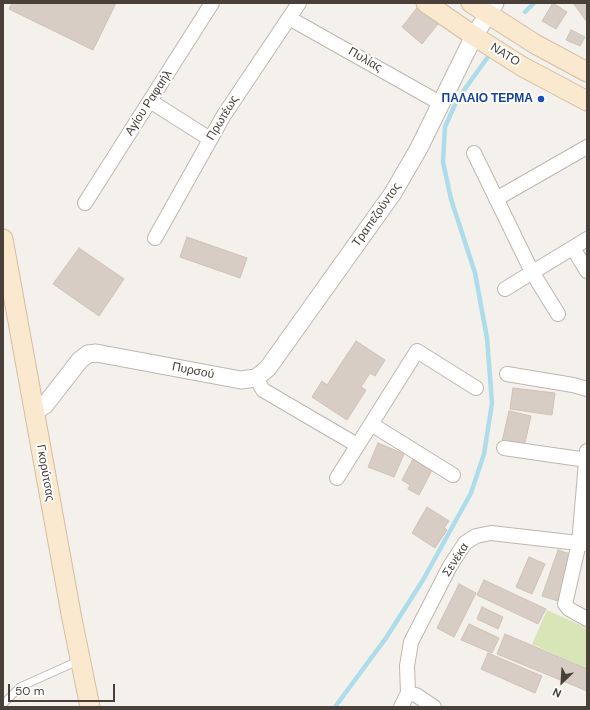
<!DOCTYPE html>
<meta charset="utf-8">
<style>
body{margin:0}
#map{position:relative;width:590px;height:710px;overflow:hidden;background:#f4f0eb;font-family:"DM Sans",sans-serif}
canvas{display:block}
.frame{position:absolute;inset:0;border:4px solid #484039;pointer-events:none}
.north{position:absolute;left:542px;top:662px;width:40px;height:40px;-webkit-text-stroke:3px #fff;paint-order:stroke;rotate:205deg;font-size:11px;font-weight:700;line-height:16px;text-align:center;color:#484039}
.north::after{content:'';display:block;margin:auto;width:14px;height:18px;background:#484039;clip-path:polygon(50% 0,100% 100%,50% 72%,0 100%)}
.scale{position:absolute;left:8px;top:684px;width:107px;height:18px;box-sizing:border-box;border:2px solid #484039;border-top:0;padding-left:5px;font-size:12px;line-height:14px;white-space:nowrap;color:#484039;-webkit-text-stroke:3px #fff;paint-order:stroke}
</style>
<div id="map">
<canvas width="590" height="710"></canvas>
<div class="frame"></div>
<div class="north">N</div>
<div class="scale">50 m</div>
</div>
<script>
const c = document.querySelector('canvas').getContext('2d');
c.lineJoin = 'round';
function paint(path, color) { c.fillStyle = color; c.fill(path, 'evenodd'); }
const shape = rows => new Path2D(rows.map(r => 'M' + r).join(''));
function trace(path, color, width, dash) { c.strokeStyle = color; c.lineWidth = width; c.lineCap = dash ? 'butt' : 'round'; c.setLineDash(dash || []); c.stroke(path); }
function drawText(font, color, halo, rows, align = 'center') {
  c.font = font + ' "DM Sans",sans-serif'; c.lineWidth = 4; c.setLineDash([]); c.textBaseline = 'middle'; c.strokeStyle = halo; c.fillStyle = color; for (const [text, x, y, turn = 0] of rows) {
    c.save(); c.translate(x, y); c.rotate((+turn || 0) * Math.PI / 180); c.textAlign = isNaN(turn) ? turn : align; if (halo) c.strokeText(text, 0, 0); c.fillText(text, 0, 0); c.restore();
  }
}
paint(shape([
 [547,610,587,628,587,669,532,644]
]), '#d8e5b7');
trace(shape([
 [525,12,534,3],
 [335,707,386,638,423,580,471,493,484,454,492,403,487,338,475,273,451,199,443,162,445,127,457,100,490,54]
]), '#addceb', 4.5);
const building = shape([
 [12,3,116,3,93,50,9,9,12,3],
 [553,3,567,12,556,29,542,21,553,3],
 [573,3,587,3,587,22,573,3],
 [417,8,438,24,422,44,402,27,417,8],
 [571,30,585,37,580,46,566,40,571,30],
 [187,237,247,258,240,278,180,257,187,237],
 [79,248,124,279,99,316,53,284,79,248],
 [356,341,385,360,375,376,370,373,361,387,366,390,347,420,312,397,322,381,327,385,356,341],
 [513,388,555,393,552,415,510,409,513,388],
 [509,411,531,416,524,447,502,442,509,411],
 [378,443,404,454,394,477,368,467,378,443],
 [413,459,432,470,419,495,408,489,410,485,402,480,413,459],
 [427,507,449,521,444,528,447,530,435,548,412,533,427,507],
 [558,550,573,555,558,601,542,596,558,550],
 [529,557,545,564,532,594,516,587,529,557],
 [484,580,546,609,538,624,477,595,484,580],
 [459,584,476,593,454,637,437,628,459,584],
 [482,607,503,617,498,629,477,619,482,607],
 [469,624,499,638,492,653,461,640,469,624],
 [505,634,587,669,587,691,497,654,505,634],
 [488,653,542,676,535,693,481,669,488,653]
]);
paint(building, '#d8cdc4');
trace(building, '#cfc1b5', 1);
const service = shape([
 [3,704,20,687,80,660]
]);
const minor = shape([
 [289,18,440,103],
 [150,101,210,139],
 [474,153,532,272,558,314],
 [496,199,587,147],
 [85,203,212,3],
 [155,238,224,115,299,3],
 [573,248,587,271],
 [505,289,587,239],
 [507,374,573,385,587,389],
 [256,378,263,390,357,445],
 [371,424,453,475],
 [504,448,587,460],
 [587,451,579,543,565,604,569,609,587,619],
 [337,478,417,351,476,388],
 [408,693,416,695,434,707],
 [401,707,408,693,407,666,411,642,450,566,465,543,476,536,491,533,587,544]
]);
const tertiary = shape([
 [34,412,45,405,80,360,88,354,96,353,241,380,256,378,268,368,393,193,419,148,474,36,495,3]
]);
const secondary = shape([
 [426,3,474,36,523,67,587,101],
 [471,3,535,44,587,72],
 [3,239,72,619,90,707]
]);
trace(service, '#bfb6ae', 9);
trace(minor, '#bfb6ae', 16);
trace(tertiary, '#bfb6ae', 19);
trace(secondary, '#d3bea0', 21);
trace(service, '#fff', 7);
trace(minor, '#fff', 14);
trace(tertiary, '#fff', 17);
trace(secondary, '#fbe9cf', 19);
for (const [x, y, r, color] of [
 [541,99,4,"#1a4fb4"]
]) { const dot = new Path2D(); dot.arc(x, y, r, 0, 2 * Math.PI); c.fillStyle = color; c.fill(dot); trace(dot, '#fff', 1.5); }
drawText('12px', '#484039', '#fff', [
 ["ΝΑΤΟ",505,55,32],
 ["Πυλίας",365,60,30],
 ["Αγίου Ραφαήλ",149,103,-57],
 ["Πρωτέως",223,118,-59],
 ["Τραπεζούντος",377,215,-55],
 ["Πυρσού",193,371,11],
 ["Γκορύτσας",45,473,80],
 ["Σενέκα",456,560,-57]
]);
drawText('bold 12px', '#164399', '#fff', [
 ["ΠΑΛΑΙΟ ΤΕΡΜΑ",533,99]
], 'right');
</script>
